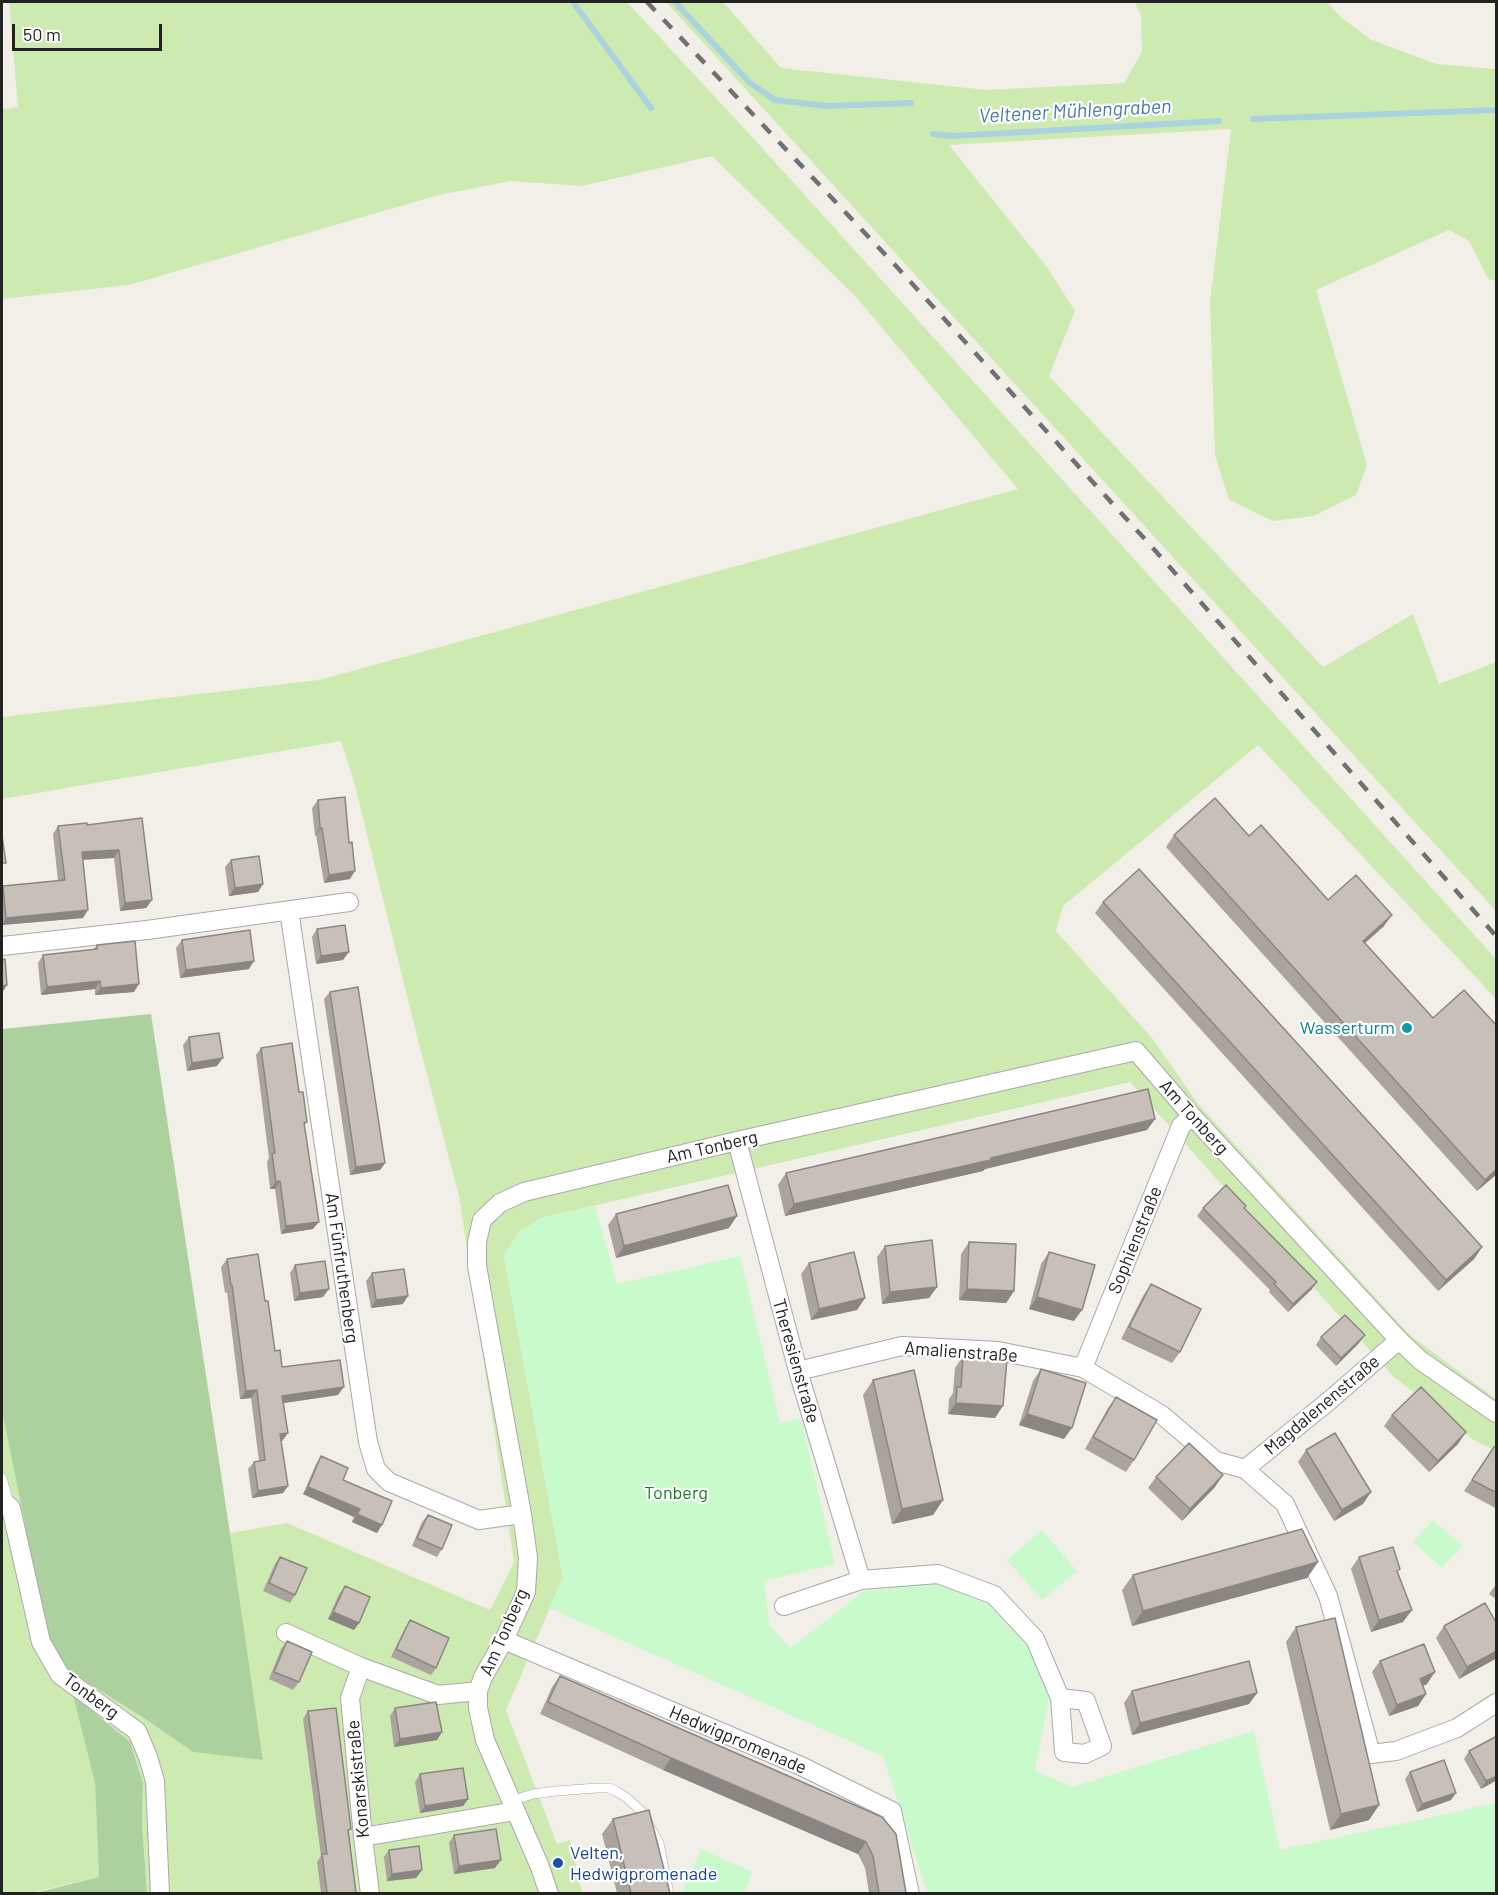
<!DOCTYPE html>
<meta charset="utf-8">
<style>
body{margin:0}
#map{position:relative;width:1498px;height:1895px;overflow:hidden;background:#f2efe9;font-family:Barlow,sans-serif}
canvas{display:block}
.frame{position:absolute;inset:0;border:3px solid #222;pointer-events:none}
.scale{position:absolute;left:12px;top:24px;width:150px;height:27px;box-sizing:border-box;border:3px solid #222;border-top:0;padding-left:8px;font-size:18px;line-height:21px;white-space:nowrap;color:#222;-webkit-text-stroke:4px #fff;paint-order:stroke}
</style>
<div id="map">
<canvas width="1498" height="1895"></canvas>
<div class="frame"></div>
<div class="scale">50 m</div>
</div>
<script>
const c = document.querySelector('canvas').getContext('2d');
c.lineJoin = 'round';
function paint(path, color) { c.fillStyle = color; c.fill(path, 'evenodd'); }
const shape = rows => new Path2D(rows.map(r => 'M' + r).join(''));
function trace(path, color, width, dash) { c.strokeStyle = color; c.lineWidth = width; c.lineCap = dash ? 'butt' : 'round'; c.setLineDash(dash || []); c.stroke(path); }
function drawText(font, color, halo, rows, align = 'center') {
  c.font = font + ' Barlow,sans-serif'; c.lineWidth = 4.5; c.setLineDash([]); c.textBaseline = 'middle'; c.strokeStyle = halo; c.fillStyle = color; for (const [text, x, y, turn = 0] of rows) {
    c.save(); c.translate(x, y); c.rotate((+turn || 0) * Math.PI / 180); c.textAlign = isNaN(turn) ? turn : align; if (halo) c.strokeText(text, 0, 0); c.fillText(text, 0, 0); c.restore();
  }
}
paint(shape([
 [9,2,627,2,754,139,1496,959,1496,999,1258,745,1063,906,1056,931,1152,1038,1198,1104,1410,1335,1496,1399,1496,1451,1472,1439,1393,1376,1130,1082,541,1218,518,1233,504,1256,563,1578,506,1710,557,1844,570,1840,582,1893,147,1893,142,1824,143,1783,130,1742,74,1696,95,1783,99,1877,30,1893,2,1893,2,1411,49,1643,141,1716,193,1752,263,1759,230,1533,287,1523,490,1610,514,1562,459,1196,419,1044,354,782,341,741,2,799,2,717,319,680,1018,489,856,297,712,156,582,186,511,181,435,196,129,285,2,299,2,109,18,107],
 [666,2,723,2,781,68,987,90,1124,83,1142,52,1141,16,1135,2,1327,2,1342,18,1370,39,1436,64,1496,69,1496,281,1488,279,1469,241,1449,230,1316,290,1367,465,1356,495,1313,516,1273,521,1229,500,1215,455,1210,302,1231,129,949,145,1047,267,1075,311,1049,376,1323,667,1413,614,1439,684,1496,662,1496,911]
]), '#cdebb0');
paint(shape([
 [151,1014,230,1533,263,1760,193,1752,141,1716,69,1671,49,1643,2,1411,2,1029],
 [73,1695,130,1742,143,1783,142,1824,147,1893,31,1894,99,1877,95,1783]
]), '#add19e');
paint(shape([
 [595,1206,617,1284,740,1256,780,1423,801,1418,835,1564,764,1581,769,1624,790,1648,864,1591,938,1583,988,1604,1029,1646,1049,1698,1035,1771,1072,1787,1254,1731,1280,1850,1496,1803,1496,1893,927,1893,883,1756,549,1608,563,1578,504,1256,518,1233,541,1218],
 [1433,1520,1462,1546,1442,1568,1413,1542],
 [1042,1530,1077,1571,1042,1600,1007,1560],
 [701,1849,752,1872,745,1893,689,1894,683,1891]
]), '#c8facc');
trace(shape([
 [573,2,651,108],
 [675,2,750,83,775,100,826,106,911,103],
 [1253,119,1496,110],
 [933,134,953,136,1219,121]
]), '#aad3df', 6);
const lane = shape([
 [2,1478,9,1503],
 [511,1801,533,1794,556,1791,597,1788,609,1788,616,1791,627,1798,641,1811,659,1843,669,1894]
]);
const street = shape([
 [289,910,368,1442,376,1469,389,1482,479,1520,522,1514],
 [2,946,147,930,349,902],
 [737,1141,798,1371,861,1580],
 [1083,1368,1181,1126,1192,1116],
 [798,1371,902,1346,998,1351,1083,1368,1162,1415,1216,1461,1245,1469,1285,1504,1328,1596,1371,1754,1396,1751,1457,1728,1496,1703],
 [1245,1469,1330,1400,1399,1340],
 [2,1500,11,1508,41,1642,60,1675,137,1731,148,1757,155,1781,160,1894],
 [784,1606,861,1580,938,1574,994,1595,1035,1639,1060,1698,1064,1752,1085,1754,1102,1746,1086,1701,1060,1698],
 [286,1633,361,1667,438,1695,478,1691],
 [504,1640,801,1766,892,1811,910,1894],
 [361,1667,350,1698,363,1837,370,1894],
 [363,1837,515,1811],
 [549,1894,540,1867,485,1740,478,1708,478,1691,483,1677,504,1640,526,1592,528,1558,522,1514,477,1266,477,1242,482,1220,500,1203,524,1192,737,1141,1136,1051,1192,1116,1399,1340,1420,1360,1496,1413]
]);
trace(lane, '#a9a9a9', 10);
trace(street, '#a9a9a9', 20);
trace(lane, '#fff', 9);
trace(street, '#fff', 18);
trace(shape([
 [647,2,896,266,1152,547,1496,936]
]), '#707070', 4.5, [12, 12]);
paint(shape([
 [318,800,349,843,350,879,324,883,316,835,315,836,312,808],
 [142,818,152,900,146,908,120,911,114,858,82,860,83,918,2,925,2,887,3,886,58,881,53,834,58,826,87,825],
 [1174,835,1249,836,1328,900,1384,926,1365,943,1433,1018,1497,1026,1497,1174,1477,1191,1166,847],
 [231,860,263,884,258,892,229,896,225,867],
 [1103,902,1482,1247,1474,1259,1438,1291,1095,913],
 [317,929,343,960,316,964,312,937],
 [182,940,249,969,180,978,176,948],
 [97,945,134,992,95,995,95,989,41,995,38,963,43,955,93,950],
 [330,992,385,1163,380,1170,350,1175,324,999],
 [189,1037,217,1066,187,1071,183,1045],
 [261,1048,299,1092,307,1122,304,1126,313,1229,281,1234,275,1189,270,1189,267,1162,269,1158,256,1055],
 [1155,1119,1147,1130,985,1169,983,1171,785,1216,778,1185,786,1173],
 [1203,1208,1244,1208,1312,1289,1288,1312,1269,1292,1270,1290,1197,1216],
 [616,1214,729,1228,616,1258,608,1225],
 [969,1242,1014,1291,1006,1303,959,1300,961,1254],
 [885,1246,937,1287,929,1298,882,1304,877,1257],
 [1049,1252,1074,1321,1029,1309,1041,1264],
 [227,1259,265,1301,275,1351,282,1367,338,1395,284,1403,288,1433,282,1441,281,1441,288,1486,283,1493,252,1498,248,1469,254,1462,259,1461,251,1398,240,1399,227,1292,225,1293,221,1267],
 [809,1263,865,1298,857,1310,811,1320,801,1274],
 [295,1265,323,1297,294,1301,290,1273],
 [372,1273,403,1304,371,1308,366,1281],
 [1151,1284,1180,1352,1172,1363,1121,1339,1143,1296],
 [1321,1337,1359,1343,1336,1366,1316,1345],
 [963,1356,995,1418,948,1414,949,1399,953,1393,955,1368],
 [1041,1369,1064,1439,1019,1425,1033,1381],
 [873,1380,943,1500,933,1515,892,1524,863,1395],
 [1116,1397,1134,1460,1126,1472,1085,1449,1108,1408],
 [1392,1415,1458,1444,1429,1472,1384,1426],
 [1494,1447,1497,1447,1497,1509,1464,1491],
 [1306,1450,1363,1504,1334,1521,1298,1462],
 [321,1456,343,1480,377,1533,352,1522,354,1517,303,1494,316,1464],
 [1156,1477,1215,1487,1182,1521,1148,1488],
 [428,1515,442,1549,437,1557,412,1546,422,1522],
 [280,1557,295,1595,290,1603,263,1591,275,1564],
 [1359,1557,1403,1622,1371,1632,1351,1569],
 [1318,1562,1307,1578,1132,1626,1122,1590,1133,1575],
 [1497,1583,1497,1600,1489,1594],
 [345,1586,354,1630,328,1619,339,1594],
 [410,1620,436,1668,431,1675,391,1657,405,1628],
 [1497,1624,1497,1658,1459,1679,1436,1638,1444,1626],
 [1296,1627,1379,1805,1369,1820,1330,1830,1286,1642],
 [287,1641,299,1682,293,1690,269,1679,281,1649],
 [1380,1661,1427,1684,1423,1686,1426,1694,1418,1706,1389,1716,1372,1672],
 [560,1676,882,1817,906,1893,869,1893,865,1868,858,1854,663,1770,540,1714,552,1687],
 [1132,1691,1257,1693,1249,1704,1132,1735,1124,1703],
 [395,1708,442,1732,437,1740,394,1747,390,1716],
 [308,1711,349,1833,356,1893,321,1893,317,1862,321,1856,303,1719],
 [1497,1736,1497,1780,1481,1789,1464,1759,1469,1751],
 [1410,1772,1451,1800,1417,1812,1405,1779],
 [420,1774,468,1799,463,1806,420,1813,415,1782],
 [613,1819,670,1893,617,1893,602,1834],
 [454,1835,495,1868,454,1874,449,1843],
 [389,1850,422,1870,416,1878,387,1881,384,1857]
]), '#aba49e');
paint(shape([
 [320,828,322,828,316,835,315,836],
 [119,850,114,858,76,860,82,852],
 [355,871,350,879,324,883,329,875],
 [263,884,258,892,229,896,235,888],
 [152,900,146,908,120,911,125,903],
 [88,910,83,918,2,925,6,918],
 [1392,915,1384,926,1355,952,1363,941],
 [349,952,343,960,316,964,321,956],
 [254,961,249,969,180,978,186,970],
 [100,981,95,989,41,995,47,987],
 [139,984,134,992,95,995,101,988],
 [7,985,2,993,2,986],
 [223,1058,217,1066,187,1071,192,1063],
 [1155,1119,1147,1130,985,1169,983,1171,785,1216,794,1204],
 [385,1163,380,1170,350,1175,356,1167],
 [1497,1169,1497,1174,1477,1191,1485,1180],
 [280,1181,275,1189,270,1189,276,1182],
 [737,1216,729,1228,616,1258,624,1246],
 [319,1222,313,1229,281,1234,286,1226],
 [1482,1247,1474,1259,1438,1291,1446,1280],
 [1317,1282,1312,1289,1288,1312,1293,1304],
 [937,1287,929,1298,882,1304,890,1292],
 [329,1289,323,1297,294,1301,300,1293],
 [967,1289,1014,1291,1006,1303,959,1300],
 [408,1296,403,1304,371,1308,376,1300],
 [1037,1297,1082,1310,1074,1321,1029,1309],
 [865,1298,857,1310,811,1320,819,1309],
 [1365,1335,1359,1343,1336,1366,1341,1358],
 [344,1387,338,1395,277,1404,282,1396],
 [257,1390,251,1398,240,1399,246,1391],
 [956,1403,1003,1406,995,1418,948,1414],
 [1027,1414,1072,1428,1064,1439,1019,1425],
 [1466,1432,1458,1444,1429,1472,1438,1461],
 [288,1433,282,1441,274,1442,280,1434],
 [1223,1475,1215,1487,1182,1521,1190,1509],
 [288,1486,283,1493,252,1498,258,1491],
 [308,1487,360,1509,354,1517,303,1494],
 [1371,1492,1363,1504,1334,1521,1342,1510],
 [943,1500,933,1515,892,1524,902,1509],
 [357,1514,382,1525,377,1533,352,1522],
 [1318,1562,1307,1578,1132,1626,1143,1611],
 [1412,1610,1403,1622,1371,1632,1379,1620],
 [333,1612,359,1623,354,1630,328,1619],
 [1497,1651,1497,1658,1459,1679,1467,1667],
 [1435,1672,1427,1684,1412,1690,1420,1679],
 [1257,1693,1249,1704,1132,1735,1140,1723],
 [1426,1694,1418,1706,1389,1716,1397,1705],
 [442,1732,437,1740,394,1747,400,1739],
 [671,1758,866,1842,858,1854,663,1770],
 [1497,1776,1497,1780,1481,1789,1486,1781],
 [1456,1793,1451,1800,1417,1812,1422,1804],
 [468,1799,463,1806,420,1813,425,1806],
 [1379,1805,1369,1820,1330,1830,1341,1814],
 [501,1860,495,1868,454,1874,459,1866],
 [422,1870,416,1878,387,1881,392,1874]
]), '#8b8681');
const building = shape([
 [345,797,349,843,352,842,355,871,329,875,322,828,320,828,318,800,345,797],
 [1215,798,1249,836,1261,825,1328,900,1356,875,1392,915,1363,941,1433,1018,1464,990,1497,1026,1497,1169,1485,1180,1174,835,1215,798],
 [142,818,152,900,125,903,119,850,82,852,88,910,6,918,3,886,65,880,58,826,87,823,87,825,142,818],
 [2,836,6,863,2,863,2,836],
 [259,856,263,884,235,888,231,860,259,856],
 [1139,869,1482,1247,1446,1280,1103,902,1139,869],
 [345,925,349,952,321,956,317,929,345,925],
 [250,930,254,961,186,970,182,940,250,930],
 [135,941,139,984,101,988,100,981,47,987,43,955,97,949,97,945,135,941],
 [5,959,7,985,2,986,2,960,5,959],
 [358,987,385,1163,356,1167,330,992,358,987],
 [219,1033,223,1058,192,1063,189,1037,219,1033],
 [292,1043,299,1092,303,1092,307,1122,304,1123,319,1222,286,1226,280,1181,276,1182,272,1154,275,1153,261,1048,292,1043],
 [1148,1089,1155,1119,991,1158,991,1160,794,1204,786,1173,1148,1089],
 [728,1185,737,1216,624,1246,616,1214,728,1185],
 [1226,1185,1246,1206,1244,1208,1317,1282,1293,1304,1274,1284,1276,1282,1203,1208,1226,1185],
 [932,1240,937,1287,890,1292,885,1246,932,1240],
 [969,1242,1016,1244,1014,1291,967,1289,969,1242],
 [854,1252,865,1298,819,1309,809,1263,854,1252],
 [1049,1252,1095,1265,1082,1310,1037,1297,1049,1252],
 [258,1254,265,1301,268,1301,275,1351,280,1350,282,1367,340,1360,344,1387,282,1396,288,1433,280,1434,288,1486,258,1491,254,1462,265,1460,257,1390,246,1391,232,1285,231,1285,227,1259,258,1254],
 [325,1261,329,1289,300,1293,295,1265,325,1261],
 [404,1269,408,1296,376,1300,372,1273,404,1269],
 [1151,1284,1201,1309,1180,1352,1129,1327,1151,1284],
 [1345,1315,1365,1335,1341,1358,1321,1337,1345,1315],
 [963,1356,1007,1359,1003,1406,956,1403,957,1387,961,1387,963,1356],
 [1041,1369,1086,1383,1072,1428,1027,1414,1041,1369],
 [914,1370,943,1500,902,1509,873,1380,914,1370],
 [1421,1387,1466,1432,1438,1461,1392,1415,1421,1387],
 [1116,1397,1157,1420,1134,1460,1093,1437,1116,1397],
 [1335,1433,1371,1492,1342,1510,1306,1450,1335,1433],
 [1189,1443,1223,1475,1190,1509,1156,1477,1189,1443],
 [1494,1447,1497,1447,1497,1493,1472,1480,1494,1447],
 [321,1456,348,1468,343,1480,392,1501,382,1525,357,1514,360,1509,308,1487,321,1456],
 [428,1515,452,1525,442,1549,417,1538,428,1515],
 [1302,1529,1318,1562,1143,1611,1133,1575,1302,1529],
 [1393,1547,1400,1569,1397,1571,1412,1610,1379,1620,1359,1557,1393,1547],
 [280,1557,307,1568,295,1595,269,1583,280,1557],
 [345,1586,370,1597,359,1623,333,1612,345,1586],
 [1485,1603,1497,1624,1497,1651,1467,1667,1444,1626,1485,1603],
 [1335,1618,1379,1805,1341,1814,1296,1627,1335,1618],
 [410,1620,449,1638,436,1668,396,1649,410,1620],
 [287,1641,312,1652,299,1682,274,1672,287,1641],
 [1424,1644,1435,1672,1420,1679,1426,1694,1397,1705,1380,1661,1424,1644],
 [1249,1661,1257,1693,1140,1723,1132,1691,1249,1661],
 [560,1676,882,1817,896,1834,906,1893,879,1893,873,1856,866,1842,671,1758,548,1702,560,1676],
 [436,1702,442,1732,400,1739,395,1708,436,1702],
 [336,1708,351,1829,348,1830,356,1893,327,1893,322,1854,327,1854,308,1711,336,1708],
 [1497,1736,1497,1776,1486,1781,1469,1751,1497,1736],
 [1444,1760,1456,1793,1422,1804,1410,1772,1444,1760],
 [463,1768,468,1799,425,1806,420,1774,463,1768],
 [649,1810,670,1893,631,1893,613,1819,649,1810],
 [496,1829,501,1860,459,1866,454,1835,496,1829],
 [419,1846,422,1870,392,1874,389,1850,419,1846]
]);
paint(building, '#c7bfb8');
trace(building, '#8b8681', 1.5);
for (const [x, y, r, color] of [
 [1407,1028,6,"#0f9aa8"],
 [558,1863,6,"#1a4fb4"]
]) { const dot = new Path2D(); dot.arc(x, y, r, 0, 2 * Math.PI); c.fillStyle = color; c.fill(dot); trace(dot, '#fff', 2); }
drawText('18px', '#0d838f', '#fff', [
 ["Wasserturm",1395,1028]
], 'right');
drawText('18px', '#222', '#fff', [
 ["Am Tonberg",1194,1117,48],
 ["Am Tonberg",712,1147,-13],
 ["Sophienstraße",1135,1240,-68],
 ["Am Fünfruthenberg",342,1268,82],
 ["Amalienstraße",961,1352,4],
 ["Theresienstraße",796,1361,74],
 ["Magdalenenstraße",1322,1405,-40],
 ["Am Tonberg",504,1632,-66],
 ["Tonberg",91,1696,36],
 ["Hedwigpromenade",738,1740,23],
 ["Konarskistraße",358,1779,-95]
]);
drawText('18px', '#0c8416', '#fff', [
 ["Tonberg",676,1493]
]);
drawText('18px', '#164399', '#fff', [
 ["Velten,",570,1853],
 ["Hedwigpromenade",570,1874]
], 'left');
drawText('italic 20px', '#4a7aab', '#fff', [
 ["Veltener Mühlengraben",1075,111,-3]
]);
</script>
